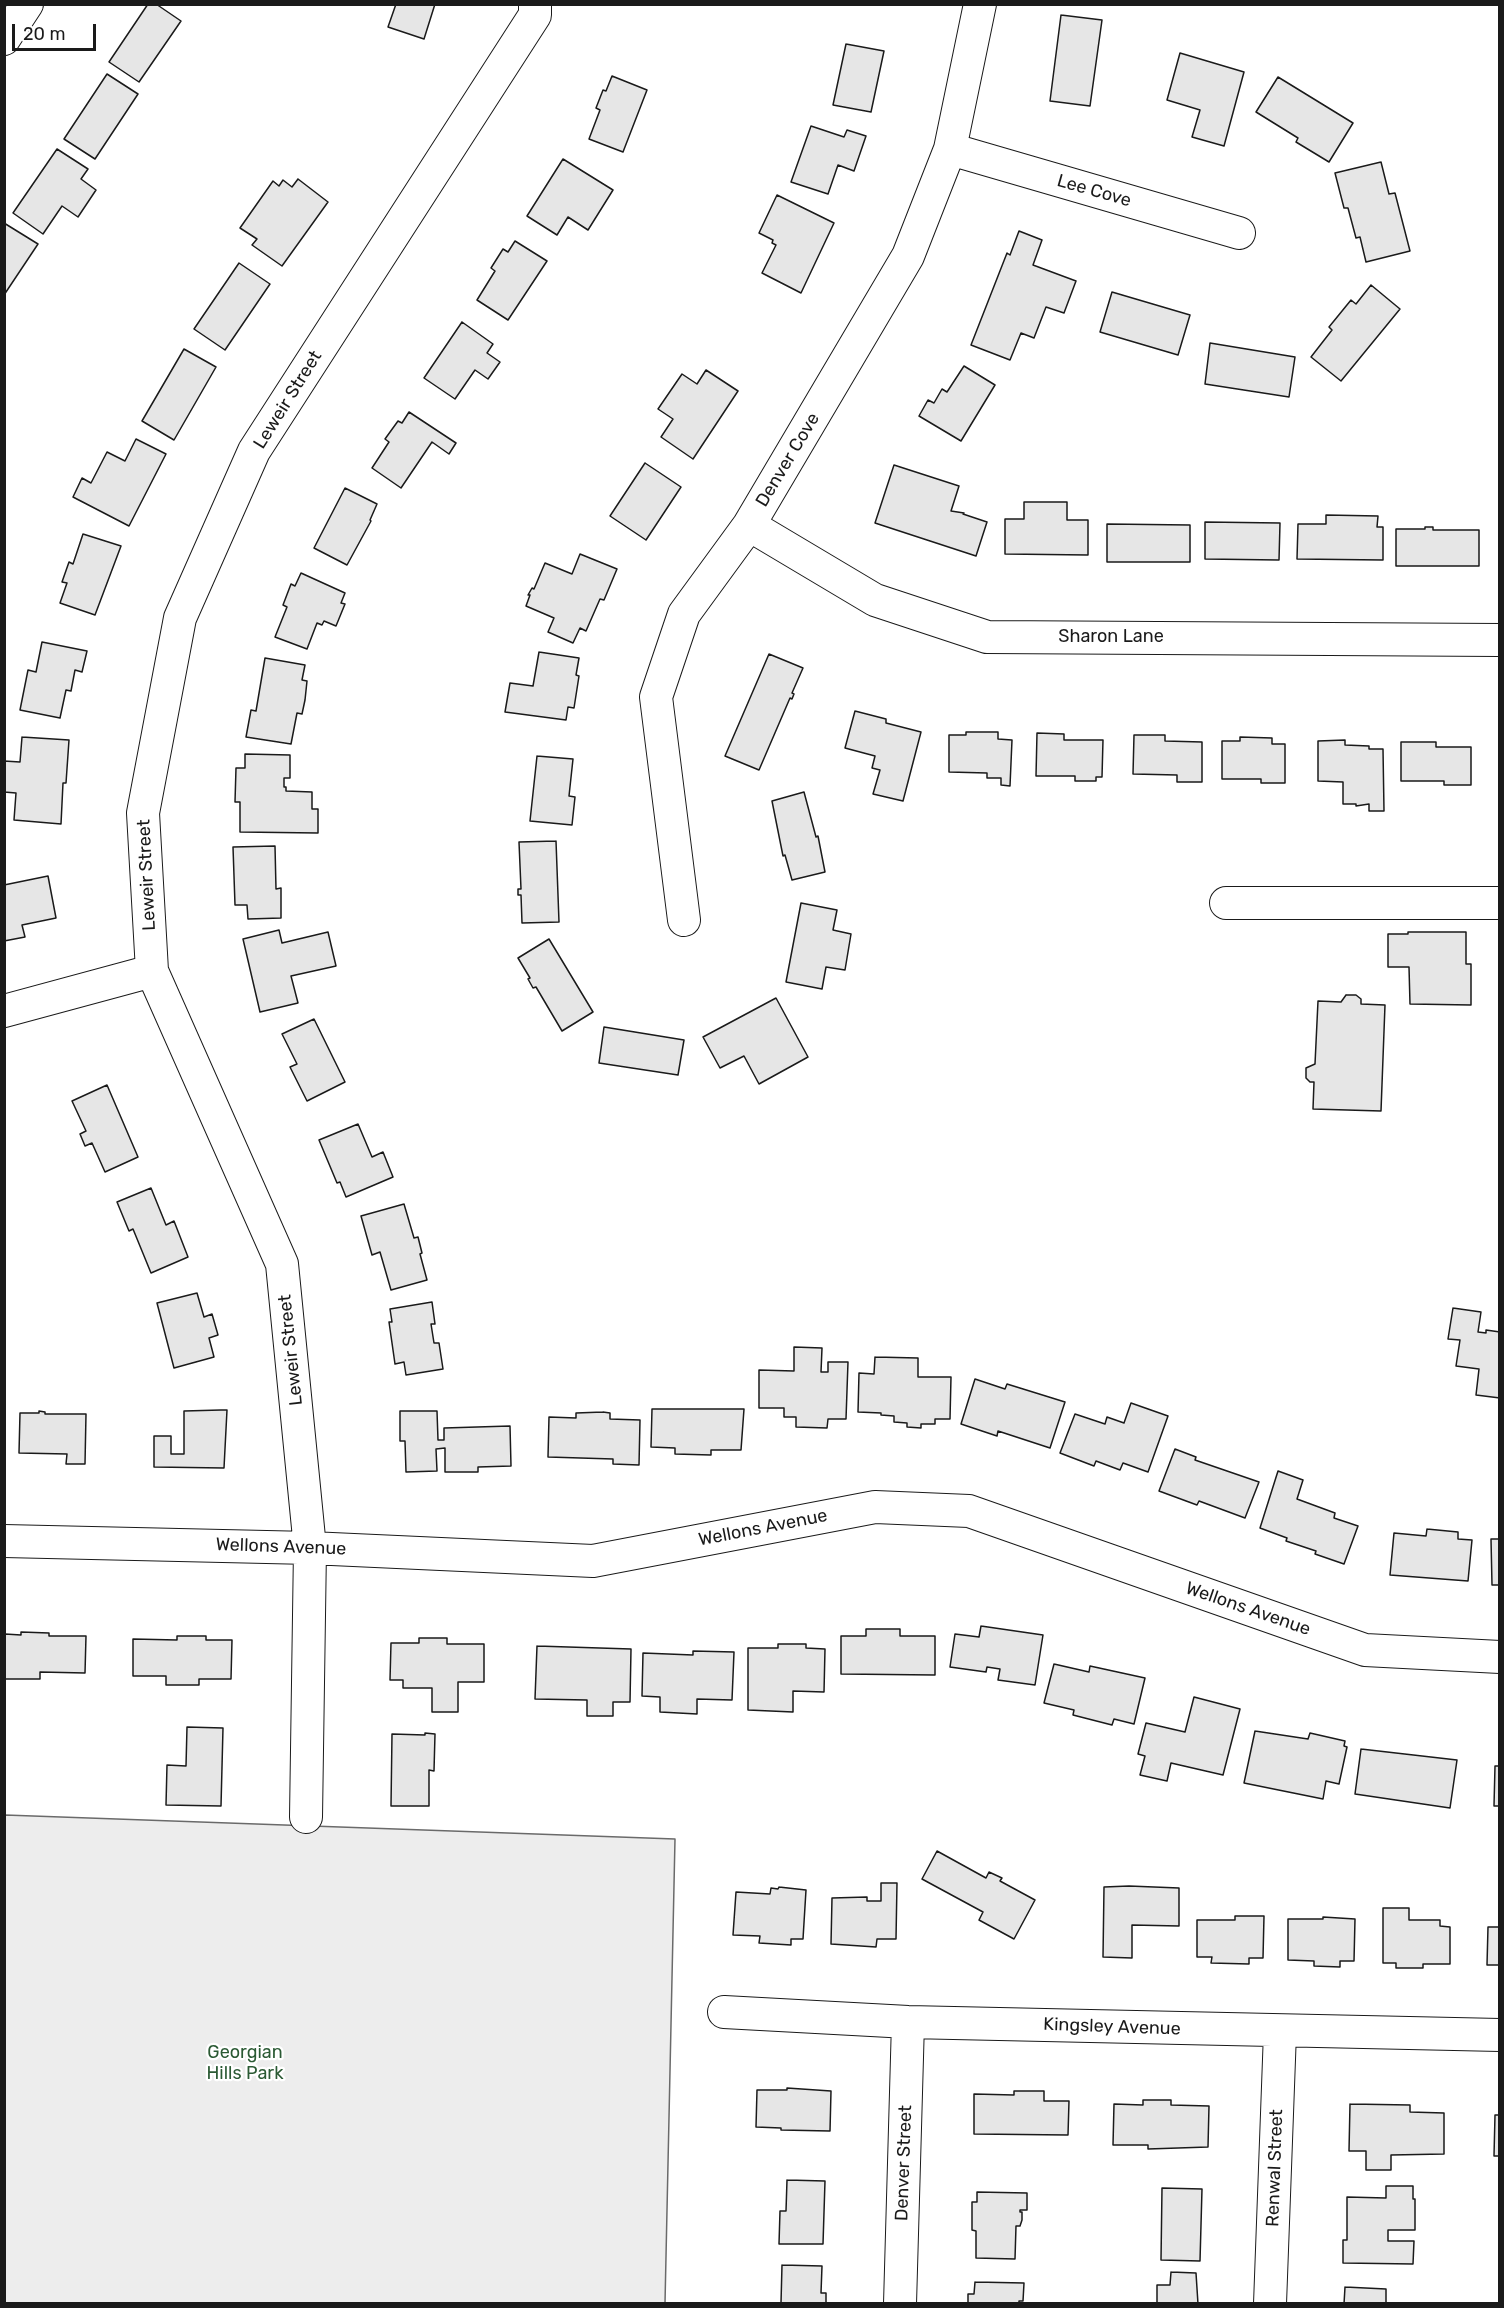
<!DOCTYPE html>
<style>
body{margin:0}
#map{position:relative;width:1504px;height:2308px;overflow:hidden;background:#fff;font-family:Rubik,sans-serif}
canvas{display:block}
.frame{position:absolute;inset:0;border:6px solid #1a1a1a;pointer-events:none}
.scale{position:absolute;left:12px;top:24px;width:84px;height:27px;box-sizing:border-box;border:3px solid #1a1a1a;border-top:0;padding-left:8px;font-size:18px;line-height:21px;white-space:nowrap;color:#1a1a1a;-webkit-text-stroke:4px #fff;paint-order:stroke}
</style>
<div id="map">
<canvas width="1504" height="2308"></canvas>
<div class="frame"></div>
<div class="scale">20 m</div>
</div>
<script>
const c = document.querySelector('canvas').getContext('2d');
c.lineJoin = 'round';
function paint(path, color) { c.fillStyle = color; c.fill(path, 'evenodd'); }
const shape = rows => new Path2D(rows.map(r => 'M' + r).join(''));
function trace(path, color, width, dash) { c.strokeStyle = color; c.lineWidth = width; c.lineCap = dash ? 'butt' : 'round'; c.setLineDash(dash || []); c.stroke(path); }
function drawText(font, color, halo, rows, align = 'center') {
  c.font = font + ' Rubik,sans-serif'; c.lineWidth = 4.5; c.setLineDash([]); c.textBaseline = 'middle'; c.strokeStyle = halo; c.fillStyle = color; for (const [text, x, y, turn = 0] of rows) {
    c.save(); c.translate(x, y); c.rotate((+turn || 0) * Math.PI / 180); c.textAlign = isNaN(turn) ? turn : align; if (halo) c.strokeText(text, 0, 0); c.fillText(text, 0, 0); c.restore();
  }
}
const built = shape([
 [5,1815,675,1839,665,2303,5,2304,5,1815]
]);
paint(built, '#ededed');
trace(built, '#6a6a6a', 1.5);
const building = shape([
 [148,4,156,4,181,21,139,82,109,62,148,4],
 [396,4,435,4,424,39,388,27,396,4],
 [1061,15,1102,20,1090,106,1050,101,1061,15],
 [846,44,884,51,871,112,833,105,846,44],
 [1180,53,1244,72,1224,146,1192,137,1200,110,1167,100,1180,53],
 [107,74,138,94,95,159,64,139,107,74],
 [612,76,647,90,623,152,589,139,600,110,596,108,603,90,606,91,612,76],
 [1278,77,1353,123,1329,162,1296,142,1298,138,1256,112,1278,77],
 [811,126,844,137,847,130,866,136,854,171,838,165,828,194,791,182,811,126],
 [57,149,88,169,81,179,96,190,78,217,62,206,43,234,13,213,57,149],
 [563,159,613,190,588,230,568,217,557,235,527,216,563,159],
 [1381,162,1389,194,1395,193,1410,251,1366,262,1360,237,1356,238,1348,208,1344,208,1335,173,1381,162],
 [298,179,328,202,282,266,252,245,257,239,240,228,273,181,279,186,283,180,292,187,298,179],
 [777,195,834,223,801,293,762,273,776,245,772,243,773,240,759,233,777,195],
 [4,223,38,244,4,295,4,223],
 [1019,231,1042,240,1033,265,1076,281,1064,313,1046,307,1034,338,1021,333,1010,360,971,345,1007,253,1010,255,1019,231],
 [515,241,547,261,508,320,477,300,495,271,491,268,503,249,508,252,515,241],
 [239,263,270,284,225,350,194,329,239,263],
 [1371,285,1400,309,1341,381,1311,357,1332,330,1329,327,1351,300,1356,304,1371,285],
 [1112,292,1190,315,1178,355,1100,332,1112,292],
 [462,322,493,344,487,353,500,362,488,379,475,370,455,399,424,378,462,322],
 [1210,343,1295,357,1289,397,1205,384,1210,343],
 [184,349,216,367,174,440,142,421,184,349],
 [964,366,995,385,961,441,919,416,928,400,934,403,942,389,947,392,964,366],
 [706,370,738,391,693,459,661,437,673,419,658,409,682,374,697,384,706,370],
 [409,412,456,443,449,454,432,442,401,488,372,468,389,442,385,439,398,421,402,423,409,412],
 [136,439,166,454,129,526,73,497,82,478,91,483,107,452,125,461,136,439],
 [645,463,681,487,646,540,610,516,645,463],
 [894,465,959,486,951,511,964,513,963,514,987,522,976,556,875,523,894,465],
 [345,488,377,504,370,520,371,521,347,565,314,548,345,488],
 [1024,502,1067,502,1067,520,1088,520,1088,555,1005,554,1005,519,1024,519,1024,502],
 [1326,515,1378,516,1377,527,1383,527,1383,560,1297,559,1298,524,1326,524,1326,515],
 [1205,522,1280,523,1279,560,1205,559,1205,522],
 [1107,524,1190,525,1190,562,1107,562,1107,524],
 [1425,527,1433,527,1433,530,1479,530,1479,566,1396,566,1396,529,1425,529,1425,527],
 [83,534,121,546,95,615,60,603,67,583,62,582,69,562,73,564,83,534],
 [580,554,617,569,604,600,600,599,586,631,580,628,573,643,548,632,554,618,526,606,530,595,528,595,532,588,534,589,545,563,572,574,580,554],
 [301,573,345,593,341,603,345,604,336,626,324,621,322,625,317,623,307,649,275,637,287,607,283,605,291,584,295,586,301,573],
 [42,642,87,651,82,672,75,670,71,691,66,690,60,718,20,710,28,670,36,672,42,642],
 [539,652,579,658,576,675,579,676,574,708,568,707,566,720,505,712,510,683,533,686,539,652],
 [769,654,803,668,792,693,794,694,792,699,790,698,759,770,725,756,769,654],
 [265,658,305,665,302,680,307,681,305,700,302,714,297,713,291,744,246,737,251,710,256,711,265,658],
 [855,711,886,719,886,723,921,732,903,801,873,794,880,770,872,768,875,756,845,748,855,711],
 [966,732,998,732,998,739,1012,740,1010,786,1001,785,1001,778,987,778,987,773,949,772,949,735,966,735,966,732],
 [1037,733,1064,734,1064,740,1103,740,1102,777,1096,777,1096,781,1075,781,1075,776,1036,776,1037,733],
 [1134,735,1165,735,1165,741,1202,742,1202,782,1177,782,1177,775,1133,774,1134,735],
 [22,737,69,740,66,783,63,783,61,824,14,820,16,793,4,792,4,761,20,762,22,737],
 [1240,737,1272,738,1272,744,1285,744,1285,783,1261,783,1261,779,1222,779,1222,741,1240,741,1240,737],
 [1345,740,1345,745,1369,746,1369,749,1383,749,1384,811,1369,811,1369,804,1356,806,1356,804,1343,804,1343,782,1318,781,1318,741,1345,740],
 [1401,742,1436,742,1436,747,1471,747,1471,785,1444,785,1444,781,1401,781,1401,742],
 [245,754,290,755,290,778,284,778,284,787,286,787,286,791,312,792,312,809,318,809,318,833,240,832,240,802,235,802,236,768,245,768,245,754],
 [537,756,573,759,569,796,575,797,572,825,530,821,537,756],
 [804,792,816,837,818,836,825,872,792,880,785,855,783,856,772,801,804,792],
 [556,841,559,922,522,923,521,895,518,895,518,889,521,889,519,842,556,841],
 [275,846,276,889,281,888,281,918,248,919,247,905,235,905,233,847,275,846],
 [48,876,56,918,22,925,25,937,4,941,4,885,48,876],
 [801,903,837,910,833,930,851,934,845,970,826,967,822,989,786,982,801,903],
 [279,930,282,943,328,932,336,966,291,976,298,1003,260,1012,243,939,279,930],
 [1408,932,1466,932,1466,964,1471,964,1471,1005,1410,1004,1409,967,1388,967,1388,934,1408,934,1408,932],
 [549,939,593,1012,562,1031,536,987,533,988,528,979,530,978,518,958,549,939],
 [1346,995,1356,995,1361,999,1361,1004,1385,1005,1381,1111,1313,1109,1314,1082,1310,1082,1306,1078,1306,1068,1315,1064,1318,1001,1341,1002,1346,995],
 [776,998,808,1057,759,1084,744,1056,720,1068,703,1037,776,998],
 [314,1019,345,1082,307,1101,290,1067,297,1064,282,1034,314,1019],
 [604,1027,684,1040,678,1075,599,1063,604,1027],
 [107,1085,138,1157,105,1172,92,1143,85,1146,80,1134,86,1131,72,1101,107,1085],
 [358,1124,372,1157,383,1152,393,1177,346,1197,340,1182,337,1183,319,1140,358,1124],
 [151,1188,166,1225,174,1221,188,1257,151,1273,133,1229,129,1231,117,1202,151,1188],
 [404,1204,414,1238,418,1237,422,1253,420,1254,427,1280,391,1290,380,1252,372,1255,361,1216,404,1204],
 [197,1293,204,1317,212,1314,218,1335,209,1338,214,1357,174,1368,157,1303,197,1293],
 [432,1302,435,1324,431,1324,434,1343,439,1343,443,1369,406,1375,404,1362,395,1364,389,1322,392,1322,390,1309,432,1302],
 [1453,1308,1481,1312,1478,1332,1486,1333,1486,1330,1500,1332,1500,1398,1476,1395,1479,1369,1456,1366,1460,1340,1448,1339,1453,1308],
 [794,1347,822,1348,821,1372,828,1372,828,1362,848,1362,846,1419,828,1419,827,1428,796,1427,796,1417,784,1417,784,1408,759,1408,759,1370,794,1371,794,1347],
 [875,1357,918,1358,918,1377,951,1377,950,1419,935,1419,935,1424,921,1424,921,1428,907,1427,907,1423,894,1422,894,1416,881,1415,881,1413,858,1412,859,1373,874,1374,875,1357],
 [975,1379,1005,1389,1007,1384,1065,1402,1050,1448,998,1431,997,1436,961,1424,975,1379],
 [1131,1403,1168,1416,1148,1472,1123,1463,1120,1470,1096,1461,1094,1466,1060,1453,1075,1414,1105,1424,1107,1417,1124,1423,1131,1403],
 [652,1409,744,1409,741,1450,711,1450,711,1455,675,1454,675,1448,651,1447,652,1409],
 [221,1410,227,1410,224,1468,154,1467,154,1436,171,1436,171,1454,184,1454,184,1411,221,1410],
 [39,1411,45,1412,45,1414,86,1414,85,1464,66,1464,67,1454,19,1453,20,1413,39,1413,39,1411],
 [400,1411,437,1411,438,1440,444,1440,444,1428,510,1426,511,1466,478,1467,478,1472,445,1472,445,1448,436,1449,437,1471,406,1472,405,1441,400,1441,400,1411],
 [603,1412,610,1413,610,1419,640,1420,639,1465,613,1464,613,1459,548,1457,549,1417,576,1418,576,1413,603,1412],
 [1175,1449,1196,1457,1195,1460,1259,1482,1245,1518,1199,1501,1197,1505,1159,1491,1175,1449],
 [1278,1471,1303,1480,1297,1499,1335,1513,1334,1518,1358,1526,1344,1564,1315,1554,1316,1551,1286,1541,1287,1538,1260,1528,1278,1471],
 [1427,1529,1458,1532,1458,1539,1472,1540,1468,1581,1390,1575,1394,1533,1426,1536,1427,1529],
 [1491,1539,1500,1539,1500,1585,1492,1585,1491,1539],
 [981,1626,1043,1635,1035,1685,998,1680,1000,1669,987,1667,986,1672,950,1667,955,1634,979,1637,981,1626],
 [866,1629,900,1629,900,1636,935,1636,935,1675,841,1674,841,1636,866,1636,866,1629],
 [21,1632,49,1633,49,1636,86,1636,85,1673,40,1672,40,1679,4,1679,5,1634,21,1635,21,1632],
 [177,1636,206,1636,206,1640,232,1640,231,1679,199,1679,199,1685,166,1685,166,1676,133,1676,133,1639,177,1640,177,1636],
 [419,1638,447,1638,447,1644,484,1644,484,1682,458,1682,458,1712,432,1712,432,1688,403,1688,403,1680,390,1680,391,1643,419,1643,419,1638],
 [778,1644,806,1644,806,1648,825,1649,824,1692,793,1691,793,1712,748,1710,748,1648,778,1648,778,1644],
 [537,1646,631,1649,630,1702,613,1702,613,1716,587,1716,587,1700,535,1699,537,1646],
 [693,1651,734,1652,732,1700,697,1699,697,1714,660,1712,660,1697,642,1696,643,1653,693,1655,693,1651],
 [1054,1664,1089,1672,1090,1666,1145,1678,1134,1724,1114,1719,1112,1725,1073,1715,1074,1710,1044,1703,1054,1664],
 [1194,1697,1240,1709,1223,1775,1171,1763,1167,1781,1140,1775,1145,1756,1138,1754,1146,1723,1185,1732,1194,1697],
 [187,1727,223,1728,221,1806,166,1805,167,1765,186,1766,187,1727],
 [1255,1731,1308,1739,1310,1733,1345,1741,1344,1746,1347,1747,1339,1784,1326,1781,1323,1799,1244,1783,1255,1731],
 [425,1733,435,1734,434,1771,429,1770,429,1806,391,1806,392,1734,425,1735,425,1733],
 [1361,1749,1457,1760,1450,1808,1355,1794,1361,1749],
 [1495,1766,1500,1766,1500,1806,1494,1806,1495,1766],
 [937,1851,986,1878,989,1872,1002,1878,1000,1881,1035,1900,1014,1939,979,1920,983,1912,922,1879,937,1851],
 [881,1883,897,1883,896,1939,877,1939,876,1947,831,1944,832,1898,867,1897,867,1901,881,1901,881,1883],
 [1129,1886,1179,1888,1179,1926,1132,1925,1132,1958,1103,1957,1104,1887,1129,1886],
 [779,1887,806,1890,803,1939,791,1939,791,1945,759,1943,760,1936,733,1935,736,1892,770,1894,771,1888,778,1889,779,1887],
 [1383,1908,1409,1908,1409,1920,1440,1920,1440,1926,1450,1927,1450,1964,1423,1964,1423,1968,1396,1968,1396,1963,1383,1963,1383,1908],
 [1235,1916,1264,1916,1263,1958,1249,1958,1249,1964,1211,1963,1212,1957,1197,1957,1197,1920,1235,1920,1235,1916],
 [1323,1917,1355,1919,1354,1961,1340,1961,1340,1967,1314,1966,1314,1961,1288,1960,1288,1919,1323,1919,1323,1917],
 [1488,1927,1500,1927,1500,1971,1499,1965,1487,1965,1488,1927],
 [787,2088,831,2091,830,2131,781,2130,781,2128,756,2127,757,2090,787,2090,787,2088],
 [1014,2091,1044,2091,1044,2101,1069,2101,1068,2135,974,2134,974,2094,1014,2095,1014,2091],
 [1143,2100,1171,2100,1171,2105,1209,2106,1208,2147,1148,2149,1148,2145,1113,2145,1114,2104,1143,2105,1143,2100],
 [1350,2104,1410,2105,1410,2112,1444,2113,1444,2154,1391,2155,1391,2170,1366,2170,1366,2151,1349,2151,1350,2104],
 [1495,2115,1500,2115,1500,2156,1494,2156,1495,2115],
 [787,2180,825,2181,823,2244,779,2244,780,2211,786,2211,787,2180],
 [1386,2186,1413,2186,1413,2199,1415,2199,1415,2230,1388,2230,1388,2241,1414,2241,1413,2264,1343,2263,1343,2240,1347,2240,1347,2197,1386,2198,1386,2186],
 [1162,2188,1202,2189,1200,2261,1161,2260,1162,2188],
 [977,2192,1027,2193,1027,2210,1020,2210,1020,2212,1022,2212,1022,2220,1020,2226,1016,2226,1015,2259,976,2258,976,2231,972,2230,972,2202,977,2202,977,2192],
 [782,2265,822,2266,821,2293,826,2293,826,2304,747,2304,781,2303,782,2265],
 [1171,2272,1196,2273,1198,2304,1157,2304,1157,2285,1170,2285,1171,2272],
 [975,2282,1024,2283,1023,2301,1019,2301,1019,2304,968,2304,968,2294,974,2294,975,2282],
 [1345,2287,1386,2289,1386,2304,1344,2304,1345,2287]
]);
paint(building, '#e6e6e6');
trace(building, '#1a1a1a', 1.5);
const minor = shape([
 [4,39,27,4],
 [950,149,1239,233],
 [749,525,875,600,987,637,1500,640],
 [1226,903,1500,903],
 [684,920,656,697,684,614,749,525,908,256,950,149,980,4],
 [4,1011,152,971],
 [4,1541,310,1548,593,1561,875,1507,969,1511,1365,1650,1500,1657],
 [306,1817,310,1548,282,1264,152,971,143,813,180,618,254,451,535,15,535,4],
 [724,2012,908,2022,1500,2035],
 [900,2304,908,2022],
 [1270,2304,1280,2032]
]);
trace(minor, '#1a1a1a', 34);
trace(minor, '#fff', 32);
drawText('18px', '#1a1a1a', '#fff', [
 ["Lee Cove",1094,191,16],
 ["Leweir Street",288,400,-58],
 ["Denver Cove",788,460,-59],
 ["Sharon Lane",1111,637],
 ["Leweir Street",147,875,-93],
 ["Leweir Street",291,1350,-96],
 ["Wellons Avenue",763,1528,-11],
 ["Wellons Avenue",281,1547,2],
 ["Wellons Avenue",1248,1609,19],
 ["Kingsley Avenue",1112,2027,2],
 ["Denver Street",904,2163,-88],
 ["Renwal Street",1275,2168,-88]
]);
drawText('18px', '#2b5a34', '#fff', [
 ["Georgian",245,2053],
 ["Hills Park",245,2074]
]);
</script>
